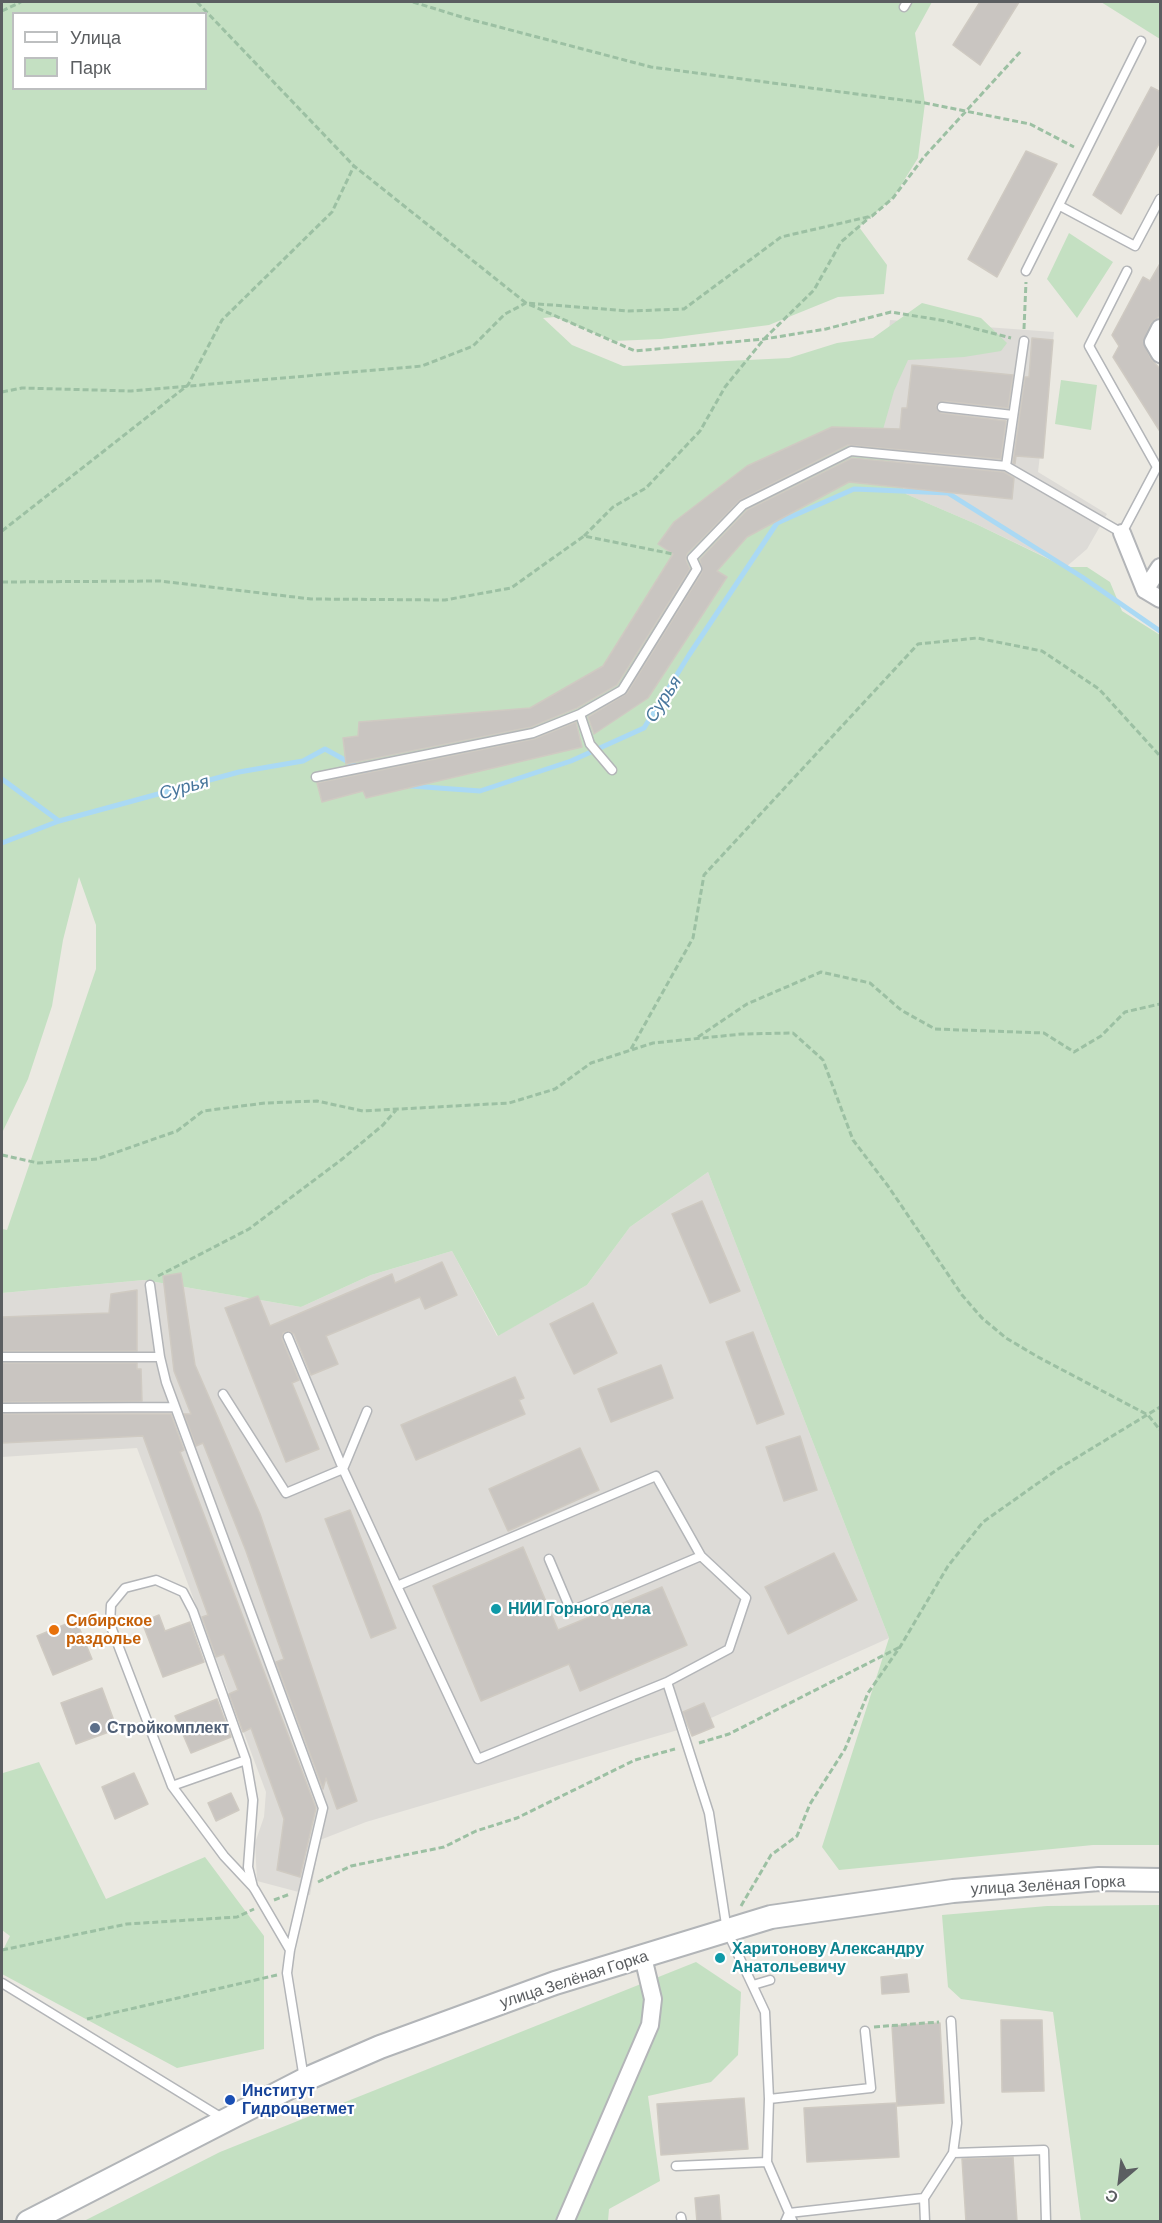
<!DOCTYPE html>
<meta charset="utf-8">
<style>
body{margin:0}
#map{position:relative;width:1162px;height:2223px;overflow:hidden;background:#ebe9e2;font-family:Barlow,sans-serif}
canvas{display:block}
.frame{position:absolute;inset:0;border:3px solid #5b5e61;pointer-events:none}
.legend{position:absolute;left:12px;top:12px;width:195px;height:78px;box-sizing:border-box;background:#fff;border:2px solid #bdbfc0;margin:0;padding:8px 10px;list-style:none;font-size:18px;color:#5b5e61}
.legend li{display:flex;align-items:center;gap:12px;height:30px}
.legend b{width:30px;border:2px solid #bdbfc0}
.north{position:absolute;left:1090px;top:2151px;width:60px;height:60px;-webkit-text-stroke:4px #fff;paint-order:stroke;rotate:208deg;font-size:16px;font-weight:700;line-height:24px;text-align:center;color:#5b5e61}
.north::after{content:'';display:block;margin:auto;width:21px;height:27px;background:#5b5e61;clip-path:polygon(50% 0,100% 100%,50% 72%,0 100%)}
</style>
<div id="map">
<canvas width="1162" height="2223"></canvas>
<div class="frame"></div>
<ul class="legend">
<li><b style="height:8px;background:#fff"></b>Улица</li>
<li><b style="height:16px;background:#c4e0c2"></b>Парк</li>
</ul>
<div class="north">С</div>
</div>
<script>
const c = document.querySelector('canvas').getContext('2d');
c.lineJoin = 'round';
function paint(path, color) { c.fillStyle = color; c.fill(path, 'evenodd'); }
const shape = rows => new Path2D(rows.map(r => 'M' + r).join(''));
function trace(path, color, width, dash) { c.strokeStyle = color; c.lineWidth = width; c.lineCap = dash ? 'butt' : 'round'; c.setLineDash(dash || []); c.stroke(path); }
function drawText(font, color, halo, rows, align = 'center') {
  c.font = font + ' Barlow,sans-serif'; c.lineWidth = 4.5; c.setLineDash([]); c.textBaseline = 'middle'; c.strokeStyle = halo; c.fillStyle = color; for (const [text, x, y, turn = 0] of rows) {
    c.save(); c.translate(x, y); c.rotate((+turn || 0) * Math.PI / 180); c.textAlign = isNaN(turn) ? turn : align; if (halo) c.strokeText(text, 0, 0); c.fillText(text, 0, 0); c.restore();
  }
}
paint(shape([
 [890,320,1054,332,1038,472,1107,514,1087,549,1066,567,976,524,906,494,880,440],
 [708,1172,889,1638,711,1718,714,1727,692,1736,688,1727,366,1822,320,1840,310,1895,257,1881,255,1843,264,1817,266,1792,137,1448,2,1457,2,1293,144,1280,301,1307,371,1275,452,1251,497,1336,587,1285,630,1227]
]), '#dddbd7');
paint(shape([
 [2,2,932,2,915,33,925,103,918,158,893,198,859,227,887,265,884,294,838,297,769,325,661,339,614,341,555,317,543,318,572,345,623,366,789,358,837,343,873,338,922,303,981,318,1007,343,1001,351,964,357,908,360,894,391,880,440,906,494,976,524,1065,567,1087,567,1110,582,1122,611,1160,635,1160,1845,1093,1845,839,1870,822,1847,889,1638,708,1172,630,1227,587,1285,498,1336,452,1251,371,1275,301,1307,144,1280,2,1293,2,1229,7,1230,96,969,96,925,79,877,63,940,52,1006,28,1079,2,1133],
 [14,14,206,14,206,88,14,88],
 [1101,2,1160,2,1160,39],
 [1069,233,1113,262,1077,318,1047,279],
 [1061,380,1097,385,1091,430,1055,424],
 [39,1762,106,1899,205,1857,264,1936,264,2049,177,2068,2,1974,2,1952,10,1936,2,1930,2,1777,3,1773],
 [1160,1905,1160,2221,1081,2221,1053,2012,961,1999,948,1987,942,1915,1047,1906],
 [696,1962,741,1992,738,2055,711,2082,648,2096,660,2181,609,2209,608,2221,82,2222,220,2152]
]), '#c4e0c2');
trace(shape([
 [2,779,59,821],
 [411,786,480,791,571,761,644,728,689,655,777,523,854,489,948,493,1082,577,1160,631],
 [2,843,59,821,239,772,303,761,325,749,374,776]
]), '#aad9f4', 5);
const building = shape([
 [980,2,1019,2,980,65,953,45,980,2],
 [1151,87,1161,92,1161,140,1121,214,1093,195,1151,87],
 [1026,151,1057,164,997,277,968,259,1026,151],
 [1161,262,1161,315,1151,323,1143,342,1151,359,1161,370,1161,433,1113,357,1119,346,1112,335,1143,277,1150,281,1161,262],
 [1032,338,1053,340,1043,458,1016,456,1015,464,1013,463,1025,377,1029,377,1032,338],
 [912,365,1013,375,1008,408,943,401,936,406,941,413,1006,421,1001,459,848,445,740,500,687,554,686,560,690,569,617,685,577,708,531,727,346,764,343,738,358,736,359,722,530,708,603,666,673,554,658,544,674,522,747,466,832,427,900,429,902,408,907,408,912,365],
 [852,458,1004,472,1014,478,1012,499,849,482,747,537,717,571,727,577,648,698,594,734,588,717,627,693,702,572,700,559,747,510,852,458],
 [576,722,582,747,366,798,363,791,322,802,317,783,534,739,576,722],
 [702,1201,740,1291,710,1303,672,1214,702,1201],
 [442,1262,457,1295,425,1309,420,1297,326,1336,338,1364,311,1375,294,1334,288,1331,283,1333,282,1339,299,1380,292,1383,319,1449,286,1462,225,1308,258,1296,270,1326,392,1274,395,1283,442,1262],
 [181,1273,195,1365,260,1514,357,1801,337,1809,326,1778,323,1789,276,1662,284,1659,246,1551,203,1443,196,1446,184,1414,191,1414,174,1371,163,1276,181,1273],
 [137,1290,137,1351,2,1351,2,1317,109,1313,111,1294,137,1290],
 [593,1303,617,1353,574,1374,550,1324,593,1303],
 [753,1332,784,1414,757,1424,726,1342,753,1332],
 [2,1363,137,1363,137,1369,141,1369,142,1401,2,1402,2,1363],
 [661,1365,673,1398,611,1422,598,1389,661,1365],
 [515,1377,524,1398,519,1400,525,1414,416,1460,401,1425,515,1377],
 [2,1414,171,1414,184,1450,180,1452,316,1808,300,1877,277,1870,284,1819,251,1728,243,1732,229,1694,238,1690,224,1654,216,1657,202,1617,208,1615,143,1436,2,1443,2,1414],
 [800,1436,817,1490,784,1501,766,1447,800,1436],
 [580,1448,599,1490,508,1531,489,1489,580,1448],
 [350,1510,396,1628,371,1638,325,1519,350,1510],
 [523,1547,558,1630,662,1587,687,1645,580,1691,569,1664,481,1701,433,1586,523,1547],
 [834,1553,857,1600,788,1634,765,1587,834,1553],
 [159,1615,165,1631,190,1622,204,1662,163,1677,142,1622,159,1615],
 [76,1620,92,1659,53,1675,37,1636,76,1620],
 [102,1688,117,1729,76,1744,61,1703,102,1688],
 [217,1699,231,1737,191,1753,175,1716,217,1699],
 [704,1703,714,1727,692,1736,683,1712,704,1703],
 [134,1773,148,1804,115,1819,102,1787,134,1773],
 [231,1793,239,1810,216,1821,208,1803,231,1793],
 [907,1974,909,1992,882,1994,881,1977,907,1974],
 [1001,2020,1042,2020,1044,2091,1002,2092,1001,2020],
 [940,2023,944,2103,897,2106,892,2026,940,2023],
 [744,2098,748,2149,661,2155,657,2104,744,2098],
 [896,2103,899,2157,807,2162,804,2108,896,2103],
 [1013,2157,1017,2222,966,2222,962,2159,1013,2157],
 [719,2195,721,2222,697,2222,695,2198,719,2195]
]);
paint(building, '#c9c5c1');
trace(building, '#cfcac2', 1.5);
const lane = shape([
 [904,7,907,2],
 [1060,206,1135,246,1160,199],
 [1026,271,1141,41],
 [1024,341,1006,466,1122,533,1157,467,1089,346,1127,271],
 [942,407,1013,415],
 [580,714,590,744,612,770],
 [316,777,533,733,580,714,622,690,697,569,692,558,743,505,851,451,1006,466],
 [150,1285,160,1357],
 [288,1337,343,1469,367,1411],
 [2,1357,160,1357,166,1382,323,1808,290,1950,287,1973,304,2079],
 [223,1394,286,1493,343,1469,397,1586],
 [2,1408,175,1407],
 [549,1559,571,1611,701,1556],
 [667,1682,729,1649,746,1598,701,1556,656,1476,397,1586,478,1759,667,1682,709,1813,727,1931,765,2012,769,2099,767,2162,793,2222],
 [172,1786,246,1760],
 [253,1887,248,1867,253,1800,246,1760,193,1611,183,1592,156,1580,125,1588,111,1605,110,1624,172,1786,224,1856,253,1887,255,1890,290,1950],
 [2,1983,222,2118],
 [753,1985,770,1980],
 [951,2021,957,2123,953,2153],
 [769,2099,871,2088,865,2031],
 [676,2166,767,2162],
 [924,2198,925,2222],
 [681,2217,682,2222],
 [785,2222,789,2213,924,2198,953,2153,1044,2150,1046,2222]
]);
const street = shape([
 [1160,328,1153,342,1160,354],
 [1122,533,1145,590,1160,599],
 [1145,590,1160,567],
 [565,2222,650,2025,653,1999,643,1957]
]);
const secondary = shape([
 [28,2222,304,2080,380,2047,555,1983,771,1917,953,1891,1099,1879,1160,1880]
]);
trace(lane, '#b3b5b8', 11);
trace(street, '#b3b5b8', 20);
trace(secondary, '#b2b5b8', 26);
trace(shape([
 [197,2,354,166,526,303,629,311,684,309,781,237,872,216,893,198,924,157,1022,50],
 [413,2,465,18,651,67,925,103,1030,124,1074,147],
 [2,11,21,2],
 [1024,329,1026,282],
 [2,392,22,388,131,391,422,366,473,346,505,314,526,303,635,351,764,339,826,329,891,312,946,321,1011,338],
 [2,531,188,385,222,320,332,212,354,166],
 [584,536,613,507,646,488,700,431,725,387,764,339,814,290,841,242,870,217],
 [2,582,160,581,311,599,445,600,511,588,584,536,673,554],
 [698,1037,747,1004,821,972,870,983,901,1010,935,1029,1044,1033,1074,1052,1101,1036,1125,1012,1160,1004],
 [631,1049,693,938,704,875,918,644,977,638,1042,651,1099,689,1160,756],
 [2,1155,38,1163,97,1159,177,1131,203,1111,265,1103,317,1101,363,1111,509,1103,555,1089,591,1063,653,1043,742,1034,793,1033,823,1060,853,1140,888,1186,962,1295,982,1318,1006,1338,1038,1357,1148,1415,1160,1430],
 [158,1276,249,1229,341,1160,383,1125,396,1110],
 [699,1743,729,1734,900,1647],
 [318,1882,351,1866,444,1847,476,1831,517,1818,635,1760,675,1749],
 [274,1900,290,1894],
 [741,1906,771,1855,797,1836,810,1804,845,1749,868,1693,900,1647,948,1566,983,1522,1058,1469,1160,1407],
 [2,1950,127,1924,237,1917,254,1909],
 [87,2019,277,1975],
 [874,2027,939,2022]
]), '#9cc0a3', 3, [6, 3]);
trace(lane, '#fff', 8);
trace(street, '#fff', 16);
trace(secondary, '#fff', 22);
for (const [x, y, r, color] of [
 [496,1609,6,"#0f9aa8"],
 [54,1630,6,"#e8710a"],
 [95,1728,6,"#5c6f8a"],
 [720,1958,6,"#0f9aa8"],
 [230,2100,6,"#1a4fb4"]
]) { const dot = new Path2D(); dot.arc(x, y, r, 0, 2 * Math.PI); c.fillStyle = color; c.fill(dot); trace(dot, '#fff', 2); }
drawText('bold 16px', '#0d838f', '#fff', [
 ["НИИ Горного дела",508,1609],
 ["Харитонову Александру",732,1949],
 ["Анатольевичу",732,1967]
], 'left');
drawText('bold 16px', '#c56008', '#fff', [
 ["Сибирское",66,1621],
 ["раздолье",66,1639]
], 'left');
drawText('bold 16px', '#4e5e75', '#fff', [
 ["Стройкомплект",107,1728]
], 'left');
drawText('16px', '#5b5e61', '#fff', [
 ["улица Зелёная Горка",1048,1885,-3],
 ["улица Зелёная Горка",574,1979,-18]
]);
drawText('bold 16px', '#164399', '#fff', [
 ["Институт",242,2091],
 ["Гидроцветмет",242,2109]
], 'left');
drawText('italic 18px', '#47769c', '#fff', [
 ["Сурья",663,699,-57],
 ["Сурья",184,787,-15]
]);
</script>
